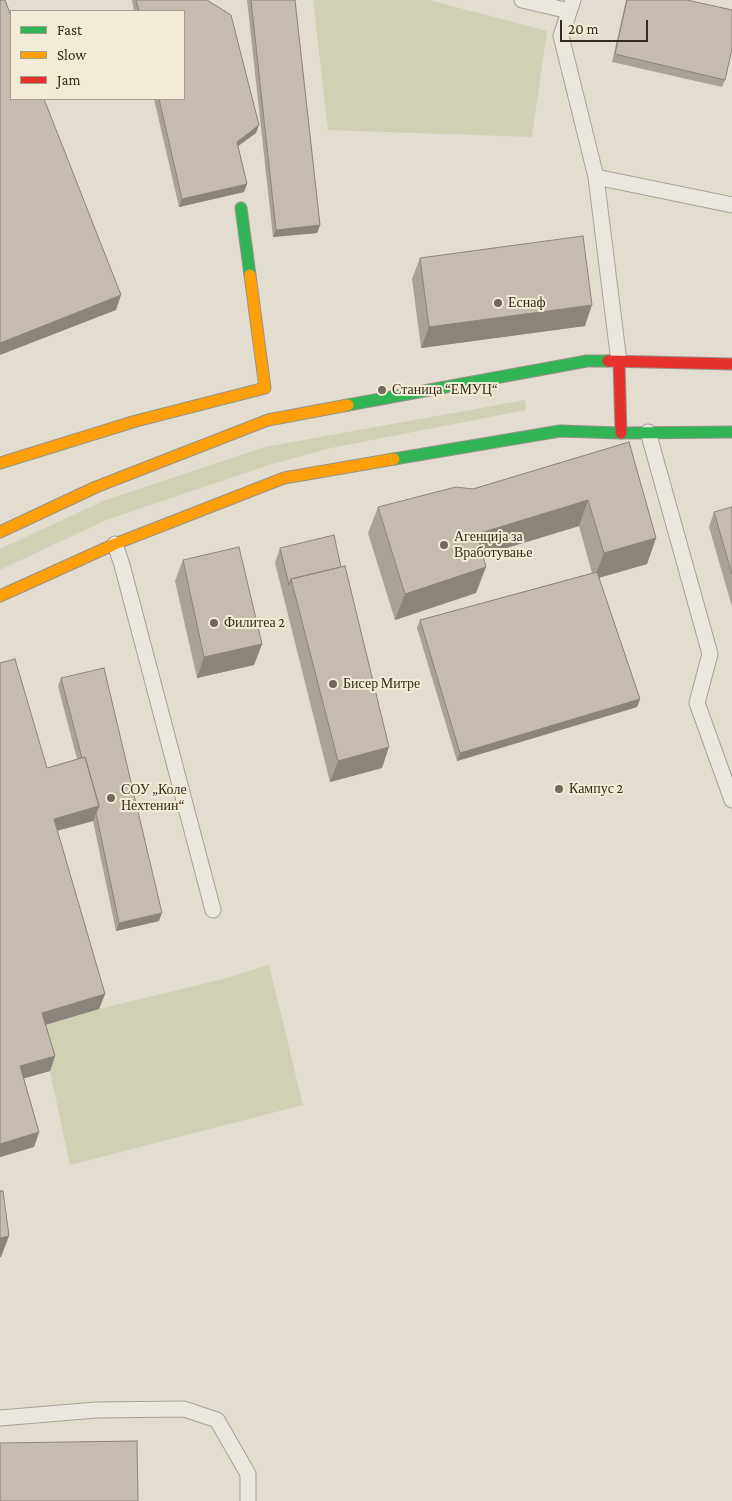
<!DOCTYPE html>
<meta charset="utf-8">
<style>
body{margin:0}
#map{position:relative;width:732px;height:1501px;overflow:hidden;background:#e2ddce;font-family:"Crimson Pro",serif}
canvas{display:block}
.legend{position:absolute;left:10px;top:10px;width:175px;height:90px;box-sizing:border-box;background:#f2ebd5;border:1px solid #a69e8d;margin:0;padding:6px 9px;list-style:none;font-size:15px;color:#352b20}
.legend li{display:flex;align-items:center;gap:10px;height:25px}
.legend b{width:25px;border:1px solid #a69e8d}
.scale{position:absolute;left:560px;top:20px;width:88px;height:22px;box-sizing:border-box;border:2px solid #352b20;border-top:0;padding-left:6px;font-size:15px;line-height:18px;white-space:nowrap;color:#352b20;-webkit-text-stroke:4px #f2ebd5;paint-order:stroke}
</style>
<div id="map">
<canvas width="732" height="1501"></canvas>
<ul class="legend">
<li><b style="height:6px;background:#30b455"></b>Fast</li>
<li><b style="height:6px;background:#ff9f0a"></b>Slow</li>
<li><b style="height:6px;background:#e5322d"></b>Jam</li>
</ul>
<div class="scale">20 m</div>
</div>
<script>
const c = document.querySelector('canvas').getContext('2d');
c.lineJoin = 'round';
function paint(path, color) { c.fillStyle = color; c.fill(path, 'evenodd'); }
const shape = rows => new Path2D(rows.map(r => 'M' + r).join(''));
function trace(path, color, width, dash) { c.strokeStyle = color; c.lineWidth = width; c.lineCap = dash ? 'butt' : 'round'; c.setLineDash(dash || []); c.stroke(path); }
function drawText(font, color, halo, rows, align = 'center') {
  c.font = font + ' "Crimson Pro",serif'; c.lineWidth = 4; c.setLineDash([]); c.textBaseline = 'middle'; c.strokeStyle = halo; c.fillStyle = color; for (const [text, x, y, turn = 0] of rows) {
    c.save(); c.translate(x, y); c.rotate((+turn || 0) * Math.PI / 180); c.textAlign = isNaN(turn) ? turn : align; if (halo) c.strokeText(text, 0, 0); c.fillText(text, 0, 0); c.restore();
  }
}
paint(shape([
 [313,0,429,0,547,31,532,137,328,130],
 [525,400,526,410,331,448,269,465,106,520,0,570,0,549,103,501,265,447],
 [269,965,303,1105,70,1165,50,1071,37,1027,99,1009,223,979]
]), '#cfd1b2');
const lane = shape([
 [522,0,569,11],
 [573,0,561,36,596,177],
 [619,362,596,177,732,205],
 [648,432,710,654,697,703,732,800],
 [115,544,122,565,213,910],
 [0,1418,96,1410,184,1409,217,1420,248,1474,248,1501]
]);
const fast = shape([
 [241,208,250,275],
 [348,405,587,361,608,361],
 [394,459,560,431,621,433,732,432]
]);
const slow = shape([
 [0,463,136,421,265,388,250,275],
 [0,532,96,487,268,420,348,405],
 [0,596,115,544,284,478,394,459]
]);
const jam = shape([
 [608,361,732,364],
 [619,362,621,433]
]);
trace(lane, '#a8a297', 17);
trace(fast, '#979287', 13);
trace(slow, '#979287', 13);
trace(jam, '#979287', 13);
trace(lane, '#eae7df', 15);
trace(fast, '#30b455', 11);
trace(slow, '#ff9f0a', 11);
trace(jam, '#e5322d', 11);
paint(shape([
 [132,0,207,0,256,133,238,146,247,184,244,192,179,207,154,99,184,99,184,11,134,11],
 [247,0,295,0,320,225,317,233,273,237],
 [626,0,687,0,725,80,722,87,612,62],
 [420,258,585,326,421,348,412,279],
 [629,442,656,538,647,564,599,578,640,699,637,707,457,761,417,628,420,620,592,573,579,526,483,555,476,593,395,620,368,533,378,507,473,489],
 [732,507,732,607,709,527,714,512],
 [280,548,382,768,330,782,275,563],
 [183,560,262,644,254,665,197,678,175,581],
 [0,663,47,768,77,759,58,686,61,678,159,921,116,931,93,821,57,831,105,994,99,1009,46,1025,55,1056,50,1071,24,1078,39,1132,34,1147,0,1157]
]), '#a9a296');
paint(shape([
 [259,125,256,133,234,149,237,142],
 [247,184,244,192,179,207,182,199],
 [320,225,317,233,273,237,276,230],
 [121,295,116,310,0,355,0,343],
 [592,305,585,326,421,348,429,327],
 [588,500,579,526,467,560,477,534],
 [656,538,647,564,594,579,604,553],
 [486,567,476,593,395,620,405,594],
 [262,644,254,665,197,678,204,657],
 [640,699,637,707,457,761,460,753],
 [389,747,382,768,330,782,338,761],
 [99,806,93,821,48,833,54,819],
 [162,913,159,921,116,931,119,923],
 [105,994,99,1009,37,1027,42,1013],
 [55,1056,50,1071,15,1081,20,1066],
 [39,1132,34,1147,0,1157,0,1144],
 [9,1236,1,1257,0,1257,0,1238]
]), '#8a847a');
const building = shape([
 [0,0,5,0,11,16,11,99,44,99,121,295,0,343,0,0],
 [136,0,207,0,231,15,259,125,237,142,247,184,182,199,159,99,184,99,184,11,139,11,136,0],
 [251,0,295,0,320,225,276,230,251,0],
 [627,0,687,0,732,10,732,49,725,80,615,54,627,0],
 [583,236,592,305,429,327,420,258,583,236],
 [629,442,656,538,604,553,588,500,477,534,486,567,405,594,378,507,456,487,473,489,629,442],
 [732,507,732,574,714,512,732,507],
 [334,535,341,567,291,579,289,585,280,548,334,535],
 [239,547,262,644,204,657,183,560,239,547],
 [345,566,389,747,338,761,291,579,345,566],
 [597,572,640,699,460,753,420,620,597,572],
 [15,659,47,768,85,757,99,806,54,819,105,994,42,1013,55,1056,20,1066,39,1132,0,1144,0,663,15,659],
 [104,668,162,913,119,923,96,813,99,806,85,757,82,758,61,678,104,668],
 [0,1191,3,1191,9,1236,0,1238,0,1191],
 [137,1441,138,1501,0,1501,0,1443,137,1441]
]);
paint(building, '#c5bcaf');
trace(building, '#8a847a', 1);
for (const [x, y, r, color] of [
 [498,303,5,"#72695d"],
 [382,390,5,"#72695d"],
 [444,545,5,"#72695d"],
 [214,623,5,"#72695d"],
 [333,684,5,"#72695d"],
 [559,789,5,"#72695d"],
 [111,798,5,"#72695d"]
]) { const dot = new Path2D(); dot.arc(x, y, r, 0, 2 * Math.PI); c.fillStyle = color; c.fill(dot); trace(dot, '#f2ebd5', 2); }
drawText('14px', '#352b20', '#f2ebd5', [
 ["Еснаф",508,303],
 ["Станица “ЕМУЦ“",392,390],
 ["Агенција за",454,537],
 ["Вработување",454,553],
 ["Филитеа 2",224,623],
 ["Бисер Митре",343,684],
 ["Кампус 2",569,789],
 ["СОУ „Коле",121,790],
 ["Нехтенин“",121,806]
], 'left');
</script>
